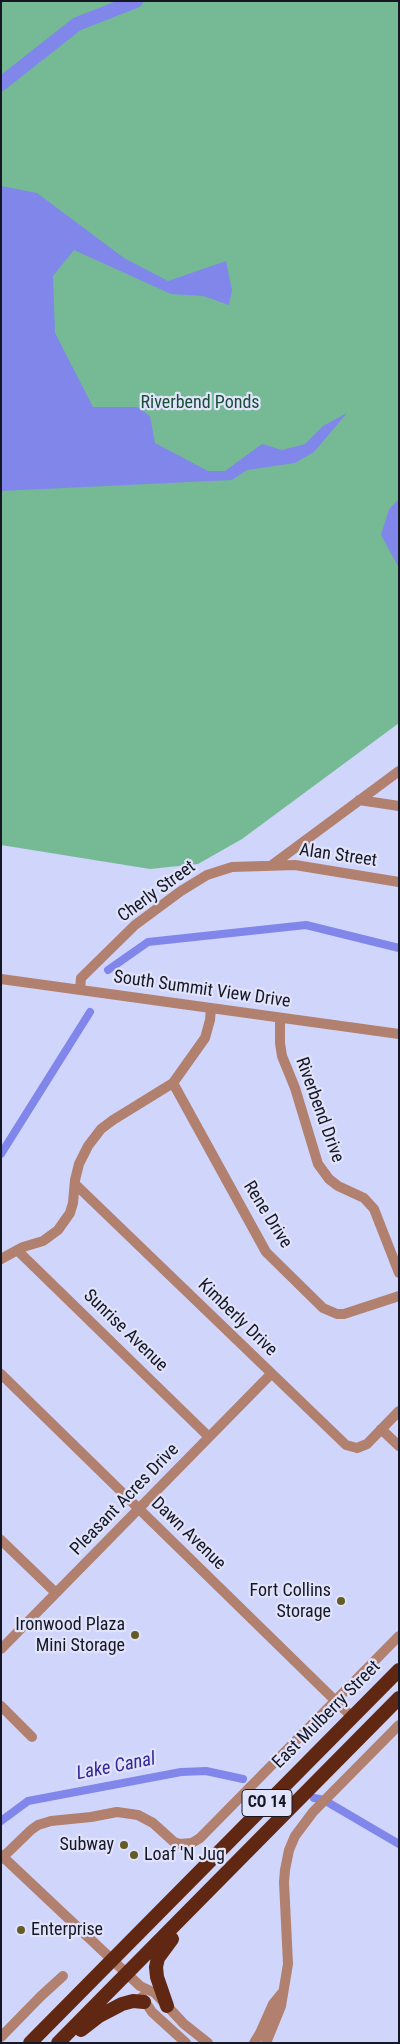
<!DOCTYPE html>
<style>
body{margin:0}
#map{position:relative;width:400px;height:2044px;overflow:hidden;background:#d0d5fb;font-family:"Roboto Condensed",sans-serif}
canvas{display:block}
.frame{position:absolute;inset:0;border:2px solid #151724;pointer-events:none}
</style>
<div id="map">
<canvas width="400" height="2044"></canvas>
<div class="frame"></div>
</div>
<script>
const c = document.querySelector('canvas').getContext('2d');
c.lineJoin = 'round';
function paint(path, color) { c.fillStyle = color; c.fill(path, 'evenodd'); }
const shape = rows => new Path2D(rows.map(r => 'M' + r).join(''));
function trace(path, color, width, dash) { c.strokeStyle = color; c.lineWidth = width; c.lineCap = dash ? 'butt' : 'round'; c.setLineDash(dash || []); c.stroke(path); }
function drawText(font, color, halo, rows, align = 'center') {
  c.font = font + ' "Roboto Condensed",sans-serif'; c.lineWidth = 4.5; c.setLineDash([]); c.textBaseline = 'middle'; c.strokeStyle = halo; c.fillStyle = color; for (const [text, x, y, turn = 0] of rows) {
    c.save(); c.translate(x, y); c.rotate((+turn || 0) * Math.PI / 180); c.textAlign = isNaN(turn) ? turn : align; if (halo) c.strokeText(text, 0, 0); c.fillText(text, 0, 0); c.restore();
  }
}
paint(shape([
 [1,1,399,1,399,723,242,839,198,864,150,869,1,845]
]), '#75ba95');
paint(shape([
 [1,186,37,193,124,258,168,281,226,261,232,290,229,305,203,296,171,294,74,250,53,276,55,333,93,407,137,407,150,416,155,443,208,471,225,471,262,444,282,450,305,444,323,426,347,413,314,452,295,463,247,470,232,480,1,491],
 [399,499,399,568,381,535,389,509]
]), '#8186ea');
trace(shape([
 [108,970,148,942,306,925,399,948],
 [1,1154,90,1012],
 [314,1798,320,1799],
 [329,1803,399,1844],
 [1,1821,28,1801,181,1772,206,1771,243,1779]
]), '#8186ea', 8);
trace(shape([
 [1,84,77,24,136,1]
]), '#8186ea', 14);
trace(shape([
 [359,800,399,806],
 [272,865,399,771],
 [1,979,399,1034],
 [80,990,81,978,135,925,181,891,207,875,232,867,295,865,399,882],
 [280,1018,280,1043,282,1056,295,1088,318,1164,329,1179,338,1186,364,1198,374,1209,399,1273],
 [173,1083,266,1252,323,1308,337,1314,344,1314,399,1296],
 [75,1184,346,1445,357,1448,367,1444,399,1411],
 [17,1250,209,1437],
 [1,1259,23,1247,43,1241,58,1230,70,1213,73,1203,75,1180,79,1164,88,1146,101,1129,113,1120,173,1083,205,1038,210,1020,211,1008],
 [1,1374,352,1717],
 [381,1429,399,1446],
 [1,1540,56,1593],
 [1,1649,271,1374],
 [1,1706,32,1737],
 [1,1855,140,1986,155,1993,184,2024,208,2043],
 [1,1859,31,1830,38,1825,51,1821,91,1817,117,1812,138,1815,153,1823,174,1842,180,1844,192,1843,200,1838,399,1636],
 [142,1997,152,2012,186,2043],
 [1,2037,41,1996,63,1976],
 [254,2043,260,2033,273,2004,282,1993],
 [266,2043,281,2006,288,1964,284,1882,285,1870,289,1850,295,1836,313,1812,399,1725]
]), '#b1806f', 10);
trace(shape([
 [167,2006,157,1977,156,1967,158,1958,172,1939],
 [81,2030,99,2016,122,2004,133,2001,144,2002],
 [30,2043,399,1670],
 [58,2043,399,1698]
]), '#602713', 14);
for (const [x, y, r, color] of [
 [341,1601,5,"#645b27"],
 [135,1635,5,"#645b27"],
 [124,1845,5,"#645b27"],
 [134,1855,5,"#645b27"],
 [21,1930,5,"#645b27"]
]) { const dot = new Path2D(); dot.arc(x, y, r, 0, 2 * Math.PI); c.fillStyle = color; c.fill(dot); trace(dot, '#e0e3fa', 2); }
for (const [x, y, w] of [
 [267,1803,50]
]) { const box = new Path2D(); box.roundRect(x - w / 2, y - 13.5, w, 27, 4); c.fillStyle = '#e0e3fa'; c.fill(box); trace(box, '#151724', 1); }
drawText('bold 16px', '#151724', null, [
 ["CO 14",267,1803]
]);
drawText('18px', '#194e35', '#e0e3fa', [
 ["Riverbend Ponds",200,403]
]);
drawText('18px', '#151724', '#e0e3fa', [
 ["Alan Street",338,856,8],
 ["Cherly Street",157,892,-36],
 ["South Summit View Drive",202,990,8],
 ["Riverbend Drive",319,1110,70],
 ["Rene Drive",267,1215,58],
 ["Kimberly Drive",237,1318,44],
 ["Sunrise Avenue",125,1331,44],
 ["Pleasant Acres Drive",125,1500,-46],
 ["Dawn Avenue",188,1534,44],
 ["East Mulberry Street",327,1715,-45]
]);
drawText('18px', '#151724', '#e0e3fa', [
 ["Fort Collins",331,1591],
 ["Storage",331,1612],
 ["Ironwood Plaza",125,1625],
 ["Mini Storage",125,1646],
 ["Subway",114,1845],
 ["Loaf 'N Jug",144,1855,"left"],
 ["Enterprise",31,1930,"left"]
], 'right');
drawText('italic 19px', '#36269a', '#e0e3fa', [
 ["Lake Canal",116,1767,-11]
]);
</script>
